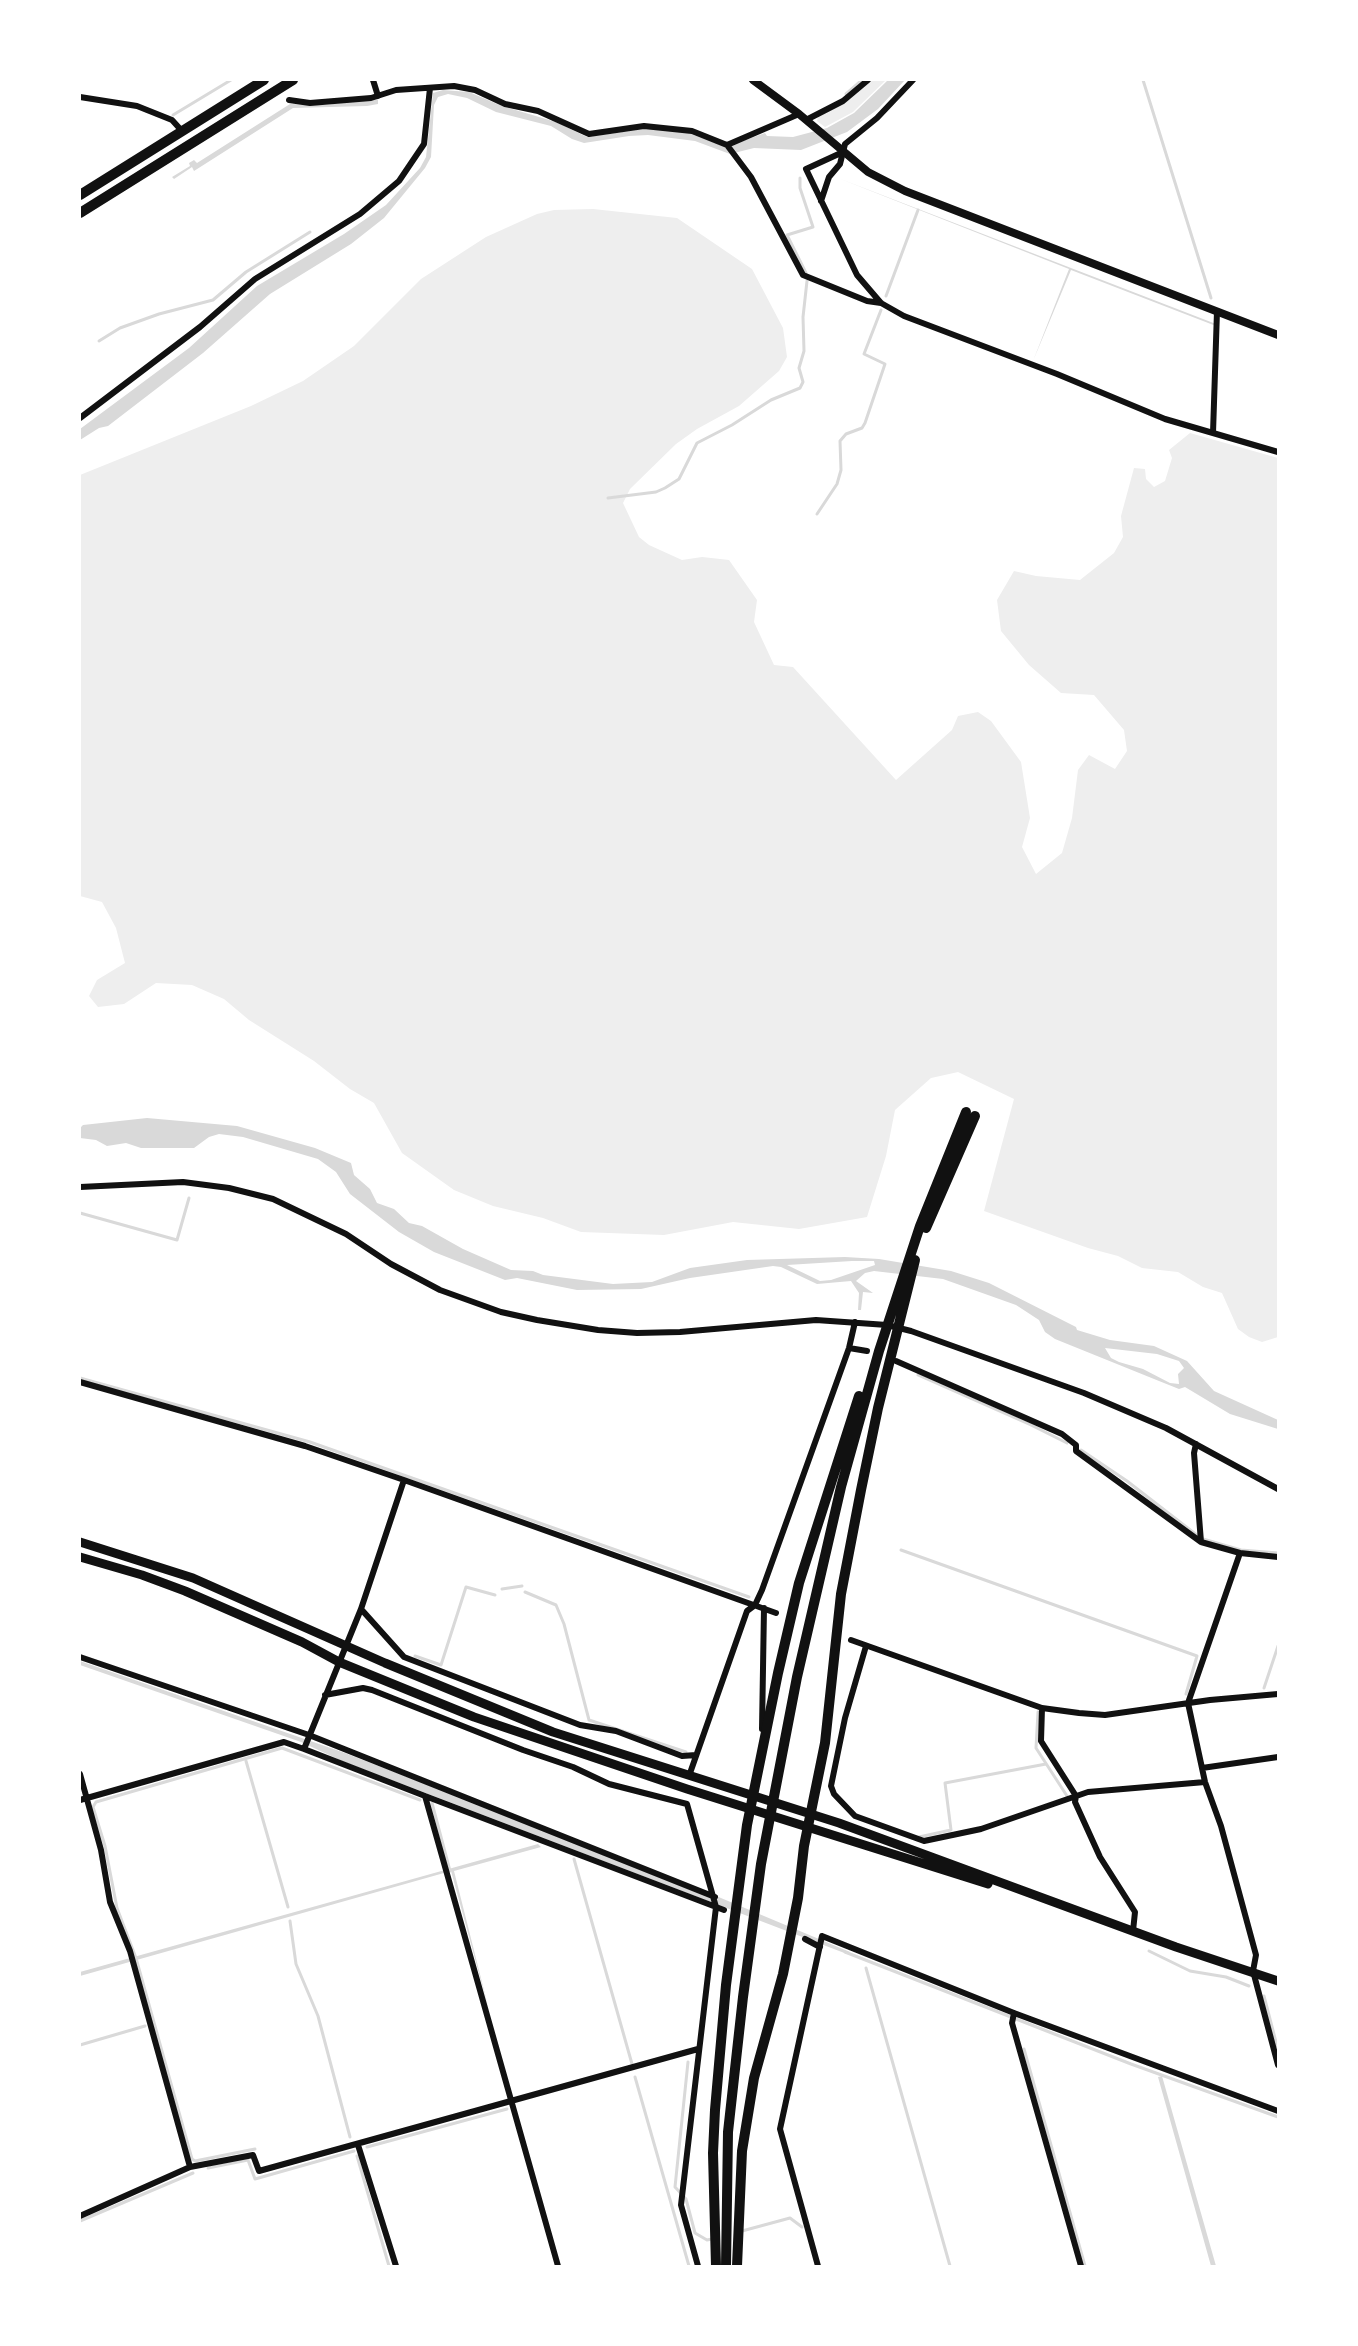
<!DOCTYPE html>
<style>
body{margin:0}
#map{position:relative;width:1358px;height:2346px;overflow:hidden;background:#fff;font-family:Raleway,sans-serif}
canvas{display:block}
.frame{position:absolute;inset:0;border:81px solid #fff;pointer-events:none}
</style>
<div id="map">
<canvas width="1358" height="2346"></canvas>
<div class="frame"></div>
</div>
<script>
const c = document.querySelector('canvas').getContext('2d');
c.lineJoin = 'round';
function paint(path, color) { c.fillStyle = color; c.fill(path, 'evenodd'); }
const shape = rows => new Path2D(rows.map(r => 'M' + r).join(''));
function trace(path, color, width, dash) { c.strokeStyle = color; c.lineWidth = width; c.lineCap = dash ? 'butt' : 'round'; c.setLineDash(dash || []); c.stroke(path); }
paint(shape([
 [873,80,886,80,853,112,825,127,817,121,818,117],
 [593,209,677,218,752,269,783,328,787,357,779,371,739,406,697,429,676,444,630,489,623,503,639,537,649,545,682,560,702,557,729,560,757,600,754,622,774,665,793,667,896,780,952,730,958,716,978,712,991,721,1021,762,1030,818,1022,847,1036,874,1062,853,1072,818,1078,770,1089,755,1115,769,1127,751,1124,730,1094,695,1061,693,1029,665,1001,631,997,600,1014,571,1036,576,1080,580,1114,553,1123,537,1121,516,1134,468,1145,469,1146,479,1154,487,1165,481,1172,458,1169,450,1190,433,1278,458,1278,1337,1262,1342,1249,1337,1238,1329,1222,1293,1203,1287,1178,1272,1142,1268,1118,1256,1088,1248,984,1211,1014,1099,958,1072,931,1078,895,1110,886,1156,867,1217,799,1229,733,1222,664,1235,581,1232,543,1218,493,1206,454,1190,402,1153,374,1103,350,1089,314,1061,249,1020,224,999,192,985,156,983,124,1004,98,1007,89,996,97,980,125,963,116,928,102,902,80,896,80,475,251,406,303,381,354,346,421,279,486,237,537,214,554,210]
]), '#eee');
paint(shape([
 [888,80,905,80,878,109,847,132,801,150,754,148,730,154,695,141,648,135,629,136,584,143,572,139,551,126,496,112,467,98,448,94,438,97,434,105,431,157,425,168,384,218,351,244,270,294,203,353,108,426,99,428,80,440,80,429,189,348,257,286,344,234,386,205,420,168,426,157,433,93,443,90,469,92,502,106,556,122,587,137,651,128,686,132,726,147,765,133,767,136,793,137,827,128,854,113],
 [378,99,378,104,367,106,293,108,194,171,192,167,174,179,172,177,190,166,189,163,194,160,197,163,290,104,324,105],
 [838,178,1216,324,1216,326,1071,270,1033,361,1069,269],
 [147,1118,237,1126,315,1148,351,1163,354,1175,370,1189,377,1203,394,1209,409,1223,422,1226,463,1249,511,1270,533,1271,543,1275,613,1284,652,1282,690,1268,747,1260,845,1257,879,1259,951,1271,989,1283,1076,1327,1077,1330,1110,1340,1154,1346,1187,1361,1214,1391,1278,1420,1278,1429,1230,1414,1185,1387,1179,1389,1159,1381,1055,1339,1045,1332,1039,1320,1016,1305,943,1279,874,1271,865,1273,856,1281,873,1293,863,1292,861,1310,858,1310,859,1293,851,1281,817,1284,781,1267,773,1266,690,1278,641,1289,577,1290,517,1278,505,1280,434,1252,399,1232,350,1194,336,1172,318,1159,243,1137,219,1134,209,1137,194,1148,141,1148,126,1143,107,1146,96,1140,80,1138,80,1128,83,1125],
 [852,1261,874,1261,875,1265,831,1280,820,1281,787,1265],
 [1105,1348,1157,1354,1179,1361,1184,1368,1178,1374,1179,1384,1170,1383,1143,1369,1119,1362,1111,1358],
 [80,1661,345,1753,709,1893,850,1952,847,1954,342,1761,301,1742,80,1665],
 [538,1844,541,1847,454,1871,489,2010,451,1871,80,1976,80,1972],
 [1162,2076,1216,2266,1211,2266,1158,2077]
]), '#d9d9d9');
trace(shape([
 [1143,80,1211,298],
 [846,94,862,80],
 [173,115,231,80],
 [800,178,800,188,813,227,787,235,806,273],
 [886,296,918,210],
 [99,341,120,328,159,314,213,300,246,272,310,232],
 [608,498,656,492,665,488,679,479,697,443,732,425,771,400,800,388,803,382,799,368,804,351,803,317,807,281],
 [817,514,837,484,841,470,840,441,846,434,862,428,865,423,885,364,864,354,881,310],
 [80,1213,177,1240,189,1198],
 [918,1375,1031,1425,1067,1443],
 [80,1378,310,1442,749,1597],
 [1081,1450,1127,1481,1198,1536],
 [1203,1539,1241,1550,1278,1553],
 [901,1550,1197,1656,1186,1694],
 [502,1589,522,1586],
 [525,1592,556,1605,564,1624,589,1720,686,1752],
 [415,1656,441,1665,466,1587,495,1595],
 [1264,1688,1278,1646],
 [1038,1712,1036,1748,1067,1796],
 [246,1761,288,1907],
 [432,1803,450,1871],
 [919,1837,951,1830,945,1783,1046,1764],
 [574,1859,632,2064],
 [290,1921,296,1964,318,2016,350,2137],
 [1149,1951,1190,1971,1226,1977,1249,1986],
 [845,1952,1131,2064,1278,2117],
 [866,1968,950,2266],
 [1264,1996,1277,2046],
 [80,2045,145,2026],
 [1024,2049,1085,2266],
 [1278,2050,1278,2052],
 [688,2062,675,2187,686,2199,695,2233,707,2240,712,2239],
 [635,2077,689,2266],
 [367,2147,507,2109],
 [255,2149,195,2161,192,2159,136,1958,117,1908,105,1846,93,1807,96,1802,282,1748,420,1800],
 [357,2156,389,2266],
 [208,2168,248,2160,255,2179,354,2151],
 [80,2221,193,2173],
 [742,2231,790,2218,802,2227]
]), '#d9d9d9', 3);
trace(shape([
 [373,80,378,96],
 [80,97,137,106,172,120,182,131],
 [289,100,310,103,371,98,396,90,454,86,475,90,505,104,538,111,589,134,644,126,692,131,727,145,751,177,803,275,867,301,881,303],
 [806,120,843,101,868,80],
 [727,145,799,114],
 [843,152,806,169,857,275,881,303,904,316,1057,374,1165,419,1278,452],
 [821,201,829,177,840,164,845,144,877,118,913,80],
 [80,418,200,327,255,279,360,214,399,181,424,144,430,88],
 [1213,433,1217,311],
 [80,1187,183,1182,229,1188,273,1199,346,1234,391,1264,440,1290,501,1312,537,1320,598,1330,637,1333,680,1332,816,1320,887,1325,911,1331,1084,1393,1166,1428,1278,1489],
 [849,1348,867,1351],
 [896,1361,1062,1434,1076,1445,1076,1451,1201,1542,1240,1553,1278,1557],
 [80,1382,305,1446,404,1480],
 [1196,1444,1194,1453,1201,1542],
 [1240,1553,1188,1703,1205,1782,1221,1826,1256,1955,1253,1971,1278,2065],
 [361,1609,404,1657,580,1725,616,1731,682,1756,696,1755],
 [851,1640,1042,1708,1079,1713,1105,1715,1210,1700,1278,1694],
 [866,1646,845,1718,831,1786,834,1794,855,1816,924,1841],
 [80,1657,309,1735,715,1897],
 [325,1695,363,1688,372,1690,523,1750,573,1767,609,1784,687,1804,716,1907,681,2205,698,2266],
 [1042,1708,1041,1741,1076,1796,1075,1802,1100,1857,1135,1912,1133,1931],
 [762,1729,764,1608],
 [1202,1768,1278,1757],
 [80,1774,101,1850,110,1902,130,1951,190,2167],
 [689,1776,747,1611,755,1605,762,1590,849,1348,855,1322],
 [425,1796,724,1910],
 [80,1800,284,1742,304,1749],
 [924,1841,981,1829,1088,1792,1205,1782],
 [805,1939,820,1947],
 [1014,2013,1012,2023,1081,2266],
 [358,2145,396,2266],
 [80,2216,190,2167,253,2155,259,2171,698,2049],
 [558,2266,425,1796,304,1749,361,1609,404,1480,776,1613],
 [818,2266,780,2129,822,1936,1014,2013,1278,2111]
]), '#111', 6);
trace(shape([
 [753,80,799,114,868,172,905,191,1278,335]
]), '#111', 8);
trace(shape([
 [80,1542,193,1578,385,1663,553,1732,839,1823,1176,1947,1278,1981],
 [80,1557,142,1575,185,1591,302,1642,339,1662,474,1717,687,1789,988,1884]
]), '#111', 9);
trace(shape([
 [80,195,264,80],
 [80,213,293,80]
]), '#111', 10);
trace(shape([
 [926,1228,975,1116],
 [716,2266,713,2153,715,2110,726,1985,747,1825,778,1673,799,1583,859,1396],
 [726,2266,728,2132,743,1997,761,1864,797,1677,841,1487,879,1351,920,1226,966,1112],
 [737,2266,742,2151,754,2078,783,1974,798,1898,804,1846,825,1743,841,1594,861,1490,878,1408,915,1260]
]), '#111', 10);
</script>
